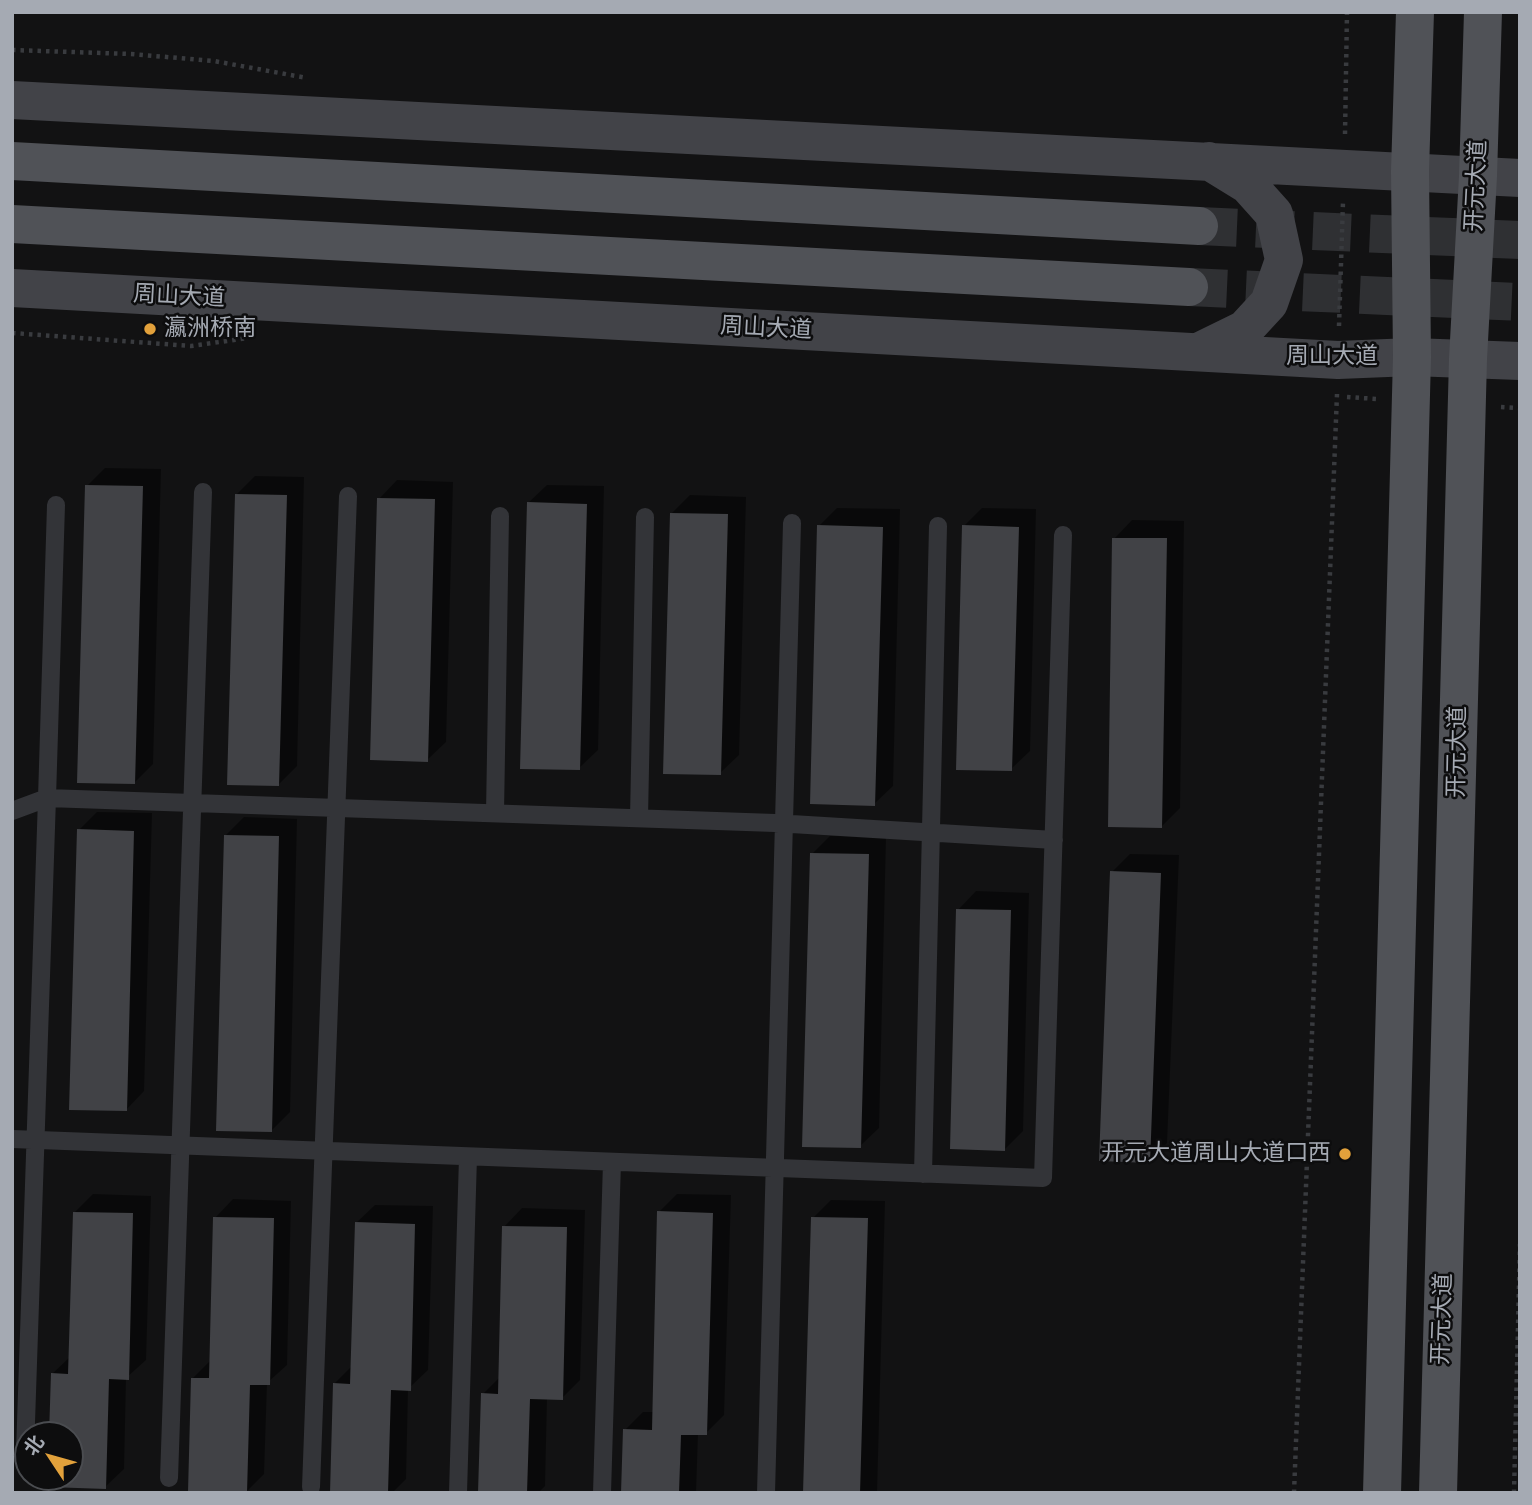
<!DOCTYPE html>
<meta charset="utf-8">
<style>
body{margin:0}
#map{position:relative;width:1532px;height:1505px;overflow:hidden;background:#121213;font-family:"Archivo Narrow","Noto Sans SC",sans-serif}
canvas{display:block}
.frame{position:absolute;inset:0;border:14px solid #a5aab3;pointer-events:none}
.north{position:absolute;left:14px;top:1421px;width:70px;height:70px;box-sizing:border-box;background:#0d0d0e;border:2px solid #4a4c50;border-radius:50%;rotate:306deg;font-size:19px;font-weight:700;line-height:28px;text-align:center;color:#a5aab3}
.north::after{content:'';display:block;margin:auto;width:24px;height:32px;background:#e2a13b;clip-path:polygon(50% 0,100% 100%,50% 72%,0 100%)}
</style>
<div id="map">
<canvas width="1532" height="1505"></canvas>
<div class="frame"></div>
<div class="north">北</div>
</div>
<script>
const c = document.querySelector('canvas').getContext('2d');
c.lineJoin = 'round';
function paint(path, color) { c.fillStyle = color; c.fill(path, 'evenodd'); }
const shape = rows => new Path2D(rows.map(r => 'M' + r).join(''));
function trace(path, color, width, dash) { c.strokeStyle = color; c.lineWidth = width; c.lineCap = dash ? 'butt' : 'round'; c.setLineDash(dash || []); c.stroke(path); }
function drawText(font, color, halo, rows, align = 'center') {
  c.font = font + ' "Archivo Narrow","Noto Sans SC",sans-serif'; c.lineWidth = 5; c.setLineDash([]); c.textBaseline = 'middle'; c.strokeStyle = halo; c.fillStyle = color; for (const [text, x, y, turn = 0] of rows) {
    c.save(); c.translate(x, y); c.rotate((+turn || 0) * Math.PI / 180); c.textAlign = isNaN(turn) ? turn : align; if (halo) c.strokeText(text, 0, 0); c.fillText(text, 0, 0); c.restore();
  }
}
paint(shape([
 [105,468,161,469,153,764,135,782,87,486],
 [255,476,304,477,297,766,278,785,237,494],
 [397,480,453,482,446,742,427,760,379,499],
 [547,485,604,486,598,750,579,768,528,503],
 [690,495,746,497,739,755,720,773,671,514],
 [837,508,900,509,893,786,874,804,819,526],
 [982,508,1036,509,1030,751,1011,769,964,526],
 [1132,520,1184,521,1180,808,1162,826,1114,539],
 [97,812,152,813,144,1091,126,1110,79,830],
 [244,817,297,819,290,1112,271,1131,225,836],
 [830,836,886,837,879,1128,860,1146,812,854],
 [1130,854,1179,855,1167,1143,1149,1161,1112,872],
 [976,891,1029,893,1023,1131,1005,1149,958,910],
 [93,1194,151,1196,146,1360,126,1378,124,1469,105,1487,50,1477,70,1477,70,1435,51,1435,52,1374,71,1356,74,1213],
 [677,1194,731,1195,724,1415,706,1433,698,1433,696,1493,623,1493,625,1430,643,1412,654,1412,659,1212],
 [233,1199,291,1201,287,1365,267,1383,264,1474,246,1492,193,1378,211,1360,215,1218],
 [831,1200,885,1201,877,1493,805,1493,813,1218],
 [375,1205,433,1206,428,1370,408,1389,406,1479,392,1493,332,1493,334,1384,352,1366,356,1223],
 [522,1208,585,1210,580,1380,562,1398,547,1398,545,1486,538,1493,480,1493,483,1394,500,1377,504,1227]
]), '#0007');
paint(shape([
 [85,485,143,486,135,784,77,783],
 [235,494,287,495,279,786,227,785],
 [377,498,435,499,428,762,370,760],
 [527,502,587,504,580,770,520,769],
 [670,513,728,514,721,775,663,774],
 [817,525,883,527,875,806,810,804],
 [962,525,1019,527,1012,771,956,770],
 [1112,538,1167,538,1162,828,1108,827],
 [77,829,134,831,127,1111,69,1110],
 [224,835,279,836,272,1132,216,1131],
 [810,853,869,854,861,1148,802,1147],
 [1110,871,1161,873,1150,1163,1099,1161],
 [956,909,1011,910,1005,1151,950,1149],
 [657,1211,713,1213,707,1435,681,1435,679,1493,621,1493,623,1429,652,1430],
 [73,1212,133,1213,129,1380,109,1379,106,1489,48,1487,48,1477,70,1477,70,1435,49,1435,51,1373,68,1374],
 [213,1217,274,1218,270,1385,250,1385,247,1493,188,1492,191,1378,209,1378],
 [811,1217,868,1218,860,1493,803,1493],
 [355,1222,415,1224,411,1391,391,1390,388,1493,330,1493,333,1383,350,1384],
 [502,1226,567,1227,563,1400,530,1399,527,1493,478,1493,481,1393,498,1394]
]), '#414246');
trace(shape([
 [1199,226,1520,240],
 [1189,287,1520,302]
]), '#2f3033', 38, [38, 19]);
trace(shape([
 [12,50,131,54,214,61,307,78],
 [1345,134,1347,12],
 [1339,326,1343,202],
 [12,333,191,346,248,338],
 [1347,397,1377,399],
 [1501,407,1520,408],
 [1294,1493,1337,394],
 [1514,1493,1520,1244]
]), '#393b3f', 4.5, [3.5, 5]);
trace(shape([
 [12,811,47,798,56,505],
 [495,813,500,516],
 [639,818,645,517],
 [12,1139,1043,1178,1063,535],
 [923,1174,938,526],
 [25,1452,47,798,775,823,1054,840],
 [169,1478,203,492],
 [311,1487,348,496],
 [458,1493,468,1157],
 [602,1493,612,1162],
 [766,1493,792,523]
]), '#333438', 18);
trace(shape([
 [12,100,1520,178],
 [12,288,1338,360,1412,357,1520,361],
 [1198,352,1245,329,1269,303,1284,260,1274,214,1248,185,1209,161]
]), '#424348', 38);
trace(shape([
 [12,161,1199,226],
 [12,224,1189,287],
 [1382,1493,1412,357,1410,171,1415,12],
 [1438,1493,1468,359,1478,176,1483,12]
]), '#505257', 38);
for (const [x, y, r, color] of [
 [150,329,7,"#e2a13b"],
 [1345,1154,7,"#e2a13b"]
]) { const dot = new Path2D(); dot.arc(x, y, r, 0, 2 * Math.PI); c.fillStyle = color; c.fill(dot); trace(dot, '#0d0d0e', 2.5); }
drawText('23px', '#a5aab3', '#0d0d0e', [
 ["开元大道",1477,186,-87],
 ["周山大道",179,297,3],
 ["周山大道",766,329,3],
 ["周山大道",1332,357],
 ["开元大道",1458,752,-89],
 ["开元大道",1443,1319,-88]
]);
drawText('23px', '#a5aab3', '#0d0d0e', [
 ["瀛洲桥南",164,329],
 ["开元大道周山大道口西",1331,1154,"right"]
], 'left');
</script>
